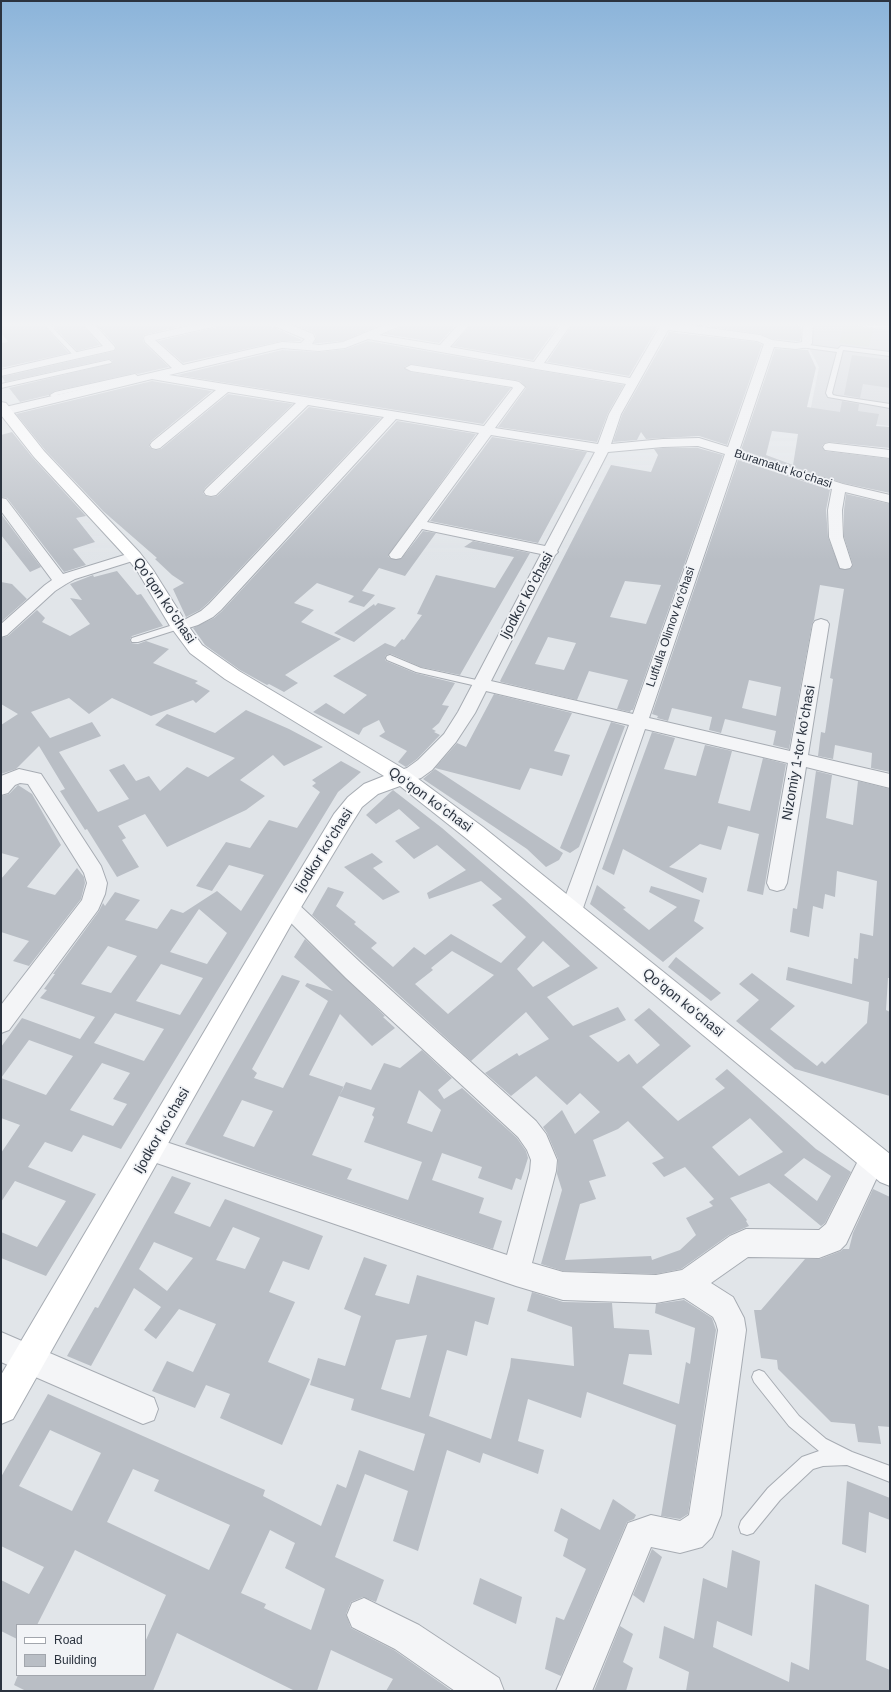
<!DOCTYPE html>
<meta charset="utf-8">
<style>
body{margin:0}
#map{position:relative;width:891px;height:1692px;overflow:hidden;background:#e1e5e9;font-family:Helvetica,sans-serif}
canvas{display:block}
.frame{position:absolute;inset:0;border:2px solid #2b333f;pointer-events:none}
.legend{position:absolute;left:16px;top:1624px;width:130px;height:52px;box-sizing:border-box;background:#f1f3f6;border:1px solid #a2a6ad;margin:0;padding:5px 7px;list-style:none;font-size:12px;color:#2b333f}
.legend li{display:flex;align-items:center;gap:8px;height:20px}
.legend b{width:20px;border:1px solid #a2a6ad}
</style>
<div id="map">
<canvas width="891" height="1692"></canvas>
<div class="frame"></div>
<ul class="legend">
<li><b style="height:5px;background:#fff"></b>Road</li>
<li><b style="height:11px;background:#b9bec5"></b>Building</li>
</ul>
</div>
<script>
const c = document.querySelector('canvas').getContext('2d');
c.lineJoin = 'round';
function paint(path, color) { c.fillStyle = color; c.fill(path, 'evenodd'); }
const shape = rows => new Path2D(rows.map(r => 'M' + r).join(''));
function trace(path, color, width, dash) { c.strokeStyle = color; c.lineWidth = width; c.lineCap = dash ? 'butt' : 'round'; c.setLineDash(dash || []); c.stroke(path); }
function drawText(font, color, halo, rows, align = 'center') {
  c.font = font + ' Helvetica,sans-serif'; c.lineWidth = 3.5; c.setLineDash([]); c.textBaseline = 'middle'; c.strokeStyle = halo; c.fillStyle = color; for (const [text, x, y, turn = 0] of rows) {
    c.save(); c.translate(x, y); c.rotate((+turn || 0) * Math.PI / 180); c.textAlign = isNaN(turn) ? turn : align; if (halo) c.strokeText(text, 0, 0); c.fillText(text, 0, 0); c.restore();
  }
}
paint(shape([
 [839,323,890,330,890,426,809,417,819,367,810,350,811,324]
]), '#d0d4da');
paint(shape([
 [843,325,873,329,869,347,839,343]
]), '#c8d2c3');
paint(shape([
 [1,323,42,323,69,353,1,368,1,343,8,342,1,332],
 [50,323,81,323,100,345,77,351],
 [95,323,194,323,144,335,143,338,144,343,169,367,138,374,135,373,55,391,49,395,20,402,9,388,113,363,113,361,109,359,5,382,2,377,114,351,116,349,115,345],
 [223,323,270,323,271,326,302,340,300,341,282,341,183,363,158,341,221,326],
 [290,323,385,323,343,341,319,343,314,343,316,338,314,333],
 [404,323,458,323,439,343,384,334,403,326],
 [472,323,560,323,533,360,453,346],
 [573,323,660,323,629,376,547,362],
 [684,323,775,323,801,326,801,338,800,341,796,341,772,339,760,334],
 [669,332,757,342,762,345,727,445,699,436,646,439,641,432,637,440,613,442,622,415],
 [368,341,536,370,624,385,608,413,597,442,498,427,526,388,520,381,515,380,411,364,404,367,411,372,511,388,483,424,177,375,282,350,319,352,346,349],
 [775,349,808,350,816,368,807,407,840,412,842,401,859,404,858,411,879,414,876,426,890,427,890,448,829,442,825,443,822,446,825,451,890,459,890,493,843,483,741,450],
 [772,431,798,434,793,465,766,455],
 [852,355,890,360,890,388,863,384,860,398,844,395],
 [152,381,212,391,151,441,149,446,152,449,156,450,161,449,228,394,293,404,205,488,203,493,206,496,211,497,217,496,309,407,381,418,208,603,200,610,186,617,173,589,184,583,172,575,155,559,157,558,103,511,45,450,16,414],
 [397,421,476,434,388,556,391,559,401,559,423,531,436,533,405,576,379,568,362,591,375,595,364,607,348,602,354,596,317,583,294,603,314,610,301,622,341,639,285,675,298,683,284,692,269,684,267,685,240,670,205,645,193,628,214,618,222,611],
 [12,432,33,458,86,516,76,518,95,542,73,549,86,565,64,572,7,498,1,497,1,435],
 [492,437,587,452,538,543,430,521],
 [663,448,698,448,723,455,633,710,631,710,630,712,617,709,628,680,589,671,577,700,501,682,500,681,611,465,651,472,658,455,654,449],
 [625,581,661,585,646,624,610,617],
 [548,637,576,643,564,670,535,664],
 [738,460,830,490,826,510,828,537,840,569,850,569,853,565,844,537,844,510,846,494,890,504,890,772,871,768,872,753,835,745,833,759,818,756,821,732,825,733,833,679,830,678,844,589,820,585,814,620,812,624,789,749,773,745,776,731,725,719,721,733,709,730,712,717,672,708,668,721,657,718,658,716,652,714],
 [749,680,781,687,776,716,742,708],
 [1,514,41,567,30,572,1,535],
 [473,541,530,553,460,675,421,667,391,654,386,655,385,659,386,661,415,673,455,683,442,705,449,706,439,723,432,729,436,731,434,732,440,735,417,759,406,767,398,762,407,751,379,736,385,732,379,720,363,728,359,735,313,712,326,703,344,714,367,695,333,676,385,643,395,647,402,639,404,640,422,615,417,614,436,575,495,588,514,557,464,547],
 [117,571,137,595,141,594,163,626,132,636,130,639,131,643,138,644,146,641,169,649,153,663,198,681,195,683,210,691,196,703,193,700,151,716,112,698,89,714,69,698,31,712,50,738,92,722,101,736,59,752,98,812,129,799,109,770,124,764,136,781,149,776,160,791,187,767,208,777,235,758,155,725,167,714,215,733,246,710,289,729,323,747,284,766,273,755,240,780,265,796,246,810,167,847,145,814,118,826,126,838,122,840,139,867,117,877,87,829,85,830,60,791,65,789,39,746,16,769,1,774,1,725,18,714,1,704,1,638,8,636,37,610,45,618,42,622,70,636,90,624,70,598,82,600,70,584,93,575,94,577],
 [1,582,12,584,27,599,1,622],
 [378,603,396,608,354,642,334,633,374,604,375,606],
 [494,694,572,713,554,751,570,755,562,776,530,768,520,790,435,768,457,743,466,747],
 [611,722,625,726,579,847,570,853,560,848],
 [652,732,675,738,664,769,696,776,705,745,732,751,718,803,750,811,763,758,786,764,763,895,747,891,759,834,728,826,721,850,700,844,669,867,707,878,703,893,623,849,614,875,602,869],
 [341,761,361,772,338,792,121,1149,83,1135,72,1152,45,1142,28,1167,96,1194,46,1276,1,1258,1,1232,37,1247,66,1201,15,1181,1,1202,1,1153,20,1125,1,1118,1,1078,46,1095,73,1056,29,1040,1,1078,1,1047,22,1018,80,1039,95,1017,40,998,47,990,44,989,55,974,53,974,99,911,103,903,105,906,115,892,140,900,125,920,157,929,171,909,183,913,217,891,241,911,264,875,229,865,212,891,196,886,226,842,250,848,269,820,297,828,320,792,312,786,316,783,312,780],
 [199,909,227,933,207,964,170,952],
 [108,946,137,956,111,993,81,984],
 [161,964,203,978,180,1015,136,1001],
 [115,1013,164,1029,144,1061,94,1043],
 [102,1063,130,1073,113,1099,127,1104,113,1126,70,1110],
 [435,769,563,853,559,860,546,867,527,849,423,779],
 [816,771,832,775,826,818,853,825,858,781,890,789,890,978,888,978,886,1010,890,1012,890,1096,795,1069,736,1021,759,1000,739,984,752,973,795,1006,770,1029,817,1066,822,1061,825,1064,867,1023,869,1002,786,980,788,967,852,984,854,958,858,959,860,933,873,936,877,881,837,871,835,897,825,894,823,909,813,906,809,937,790,932,793,908,797,909],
 [18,785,32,794,61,845,27,887,55,895,77,868,84,877,85,883,81,899,29,966,13,961,29,941,1,932,1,879,19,858,1,853,1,796,9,794],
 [393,790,442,828,523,898,598,968,547,997,573,1026,618,1007,626,1020,589,1036,618,1062,629,1054,637,1064,660,1045,634,1020,649,1008,691,1046,642,1087,678,1121,725,1088,715,1079,727,1069,816,1149,851,1172,825,1223,821,1226,769,1183,730,1198,747,1220,746,1221,749,1226,729,1235,681,1269,656,1274,563,1271,541,1264,562,1190,557,1174,558,1159,547,1133,543,1127,562,1110,575,1134,600,1112,580,1093,567,1105,536,1076,511,1096,485,1073,517,1053,519,1056,549,1039,526,1012,471,1061,312,915,328,887,344,892,336,906,356,922,354,924,377,943,371,948,393,967,414,947,425,955,451,934,501,963,526,937,492,905,502,899,481,881,429,899,427,893,466,870,437,845,414,859,395,841,420,828,399,809,376,824,366,815],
 [543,941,570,966,533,987,517,969],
 [452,951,494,975,448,1014,415,984,433,970,431,968],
 [750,1118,783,1152,739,1176,712,1147],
 [628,1121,664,1158,652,1163,664,1177,685,1167,714,1199,709,1202,713,1206,686,1218,696,1235,680,1250,652,1260,651,1256,565,1260,580,1204,596,1199,589,1181,606,1176,593,1140,618,1129],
 [804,1158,831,1176,817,1201,784,1175],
 [372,853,383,862,373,868,400,892,383,900,344,867],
 [597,885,626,908,623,909,649,930,677,907,649,892,651,886,700,900,694,921,704,928,663,962,590,904],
 [305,939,385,1016,383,1017,395,1028,372,1046,340,1014,309,1075,344,1087,339,1096,346,1082,371,1090,384,1063,400,1068,422,1050,452,1078,438,1090,444,1099,462,1088,517,1138,526,1151,528,1158,521,1180,516,1178,512,1190,478,1178,482,1167,442,1153,432,1180,484,1198,479,1213,502,1221,493,1249,259,1171,185,1144,282,975,300,981,252,1069,257,1073,254,1078,283,1088,328,1001,305,986,307,983,333,991,294,957],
 [419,1090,441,1110,432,1132,407,1123],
 [339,1096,375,1108,372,1115,374,1117,364,1142,422,1162,408,1200,347,1179,352,1169,312,1155],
 [242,1100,273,1111,254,1147,223,1136],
 [676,957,721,993,711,1001,668,967],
 [172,1176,191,1183,174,1213,210,1227,225,1199,323,1236,309,1270,283,1261,269,1292,295,1302,268,1362,310,1379,282,1445,220,1418,230,1394,206,1385,195,1408,152,1391,167,1361,193,1372,216,1324,179,1309,156,1339,144,1330,161,1307,134,1288,91,1366,67,1356,95,1307,98,1308],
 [233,1227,260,1238,245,1269,216,1260],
 [154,1242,193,1258,167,1291,139,1269],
 [873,1189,890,1197,890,1427,878,1426,881,1444,858,1442,855,1424,831,1422,778,1369,777,1360,761,1358,754,1310,761,1310,805,1259,820,1259,841,1251,843,1249,849,1249,853,1233],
 [364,1257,387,1265,375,1295,409,1304,417,1275,495,1298,488,1325,475,1321,467,1356,447,1350,429,1416,491,1439,510,1367,511,1358,574,1366,572,1327,527,1311,532,1292,563,1302,612,1303,614,1328,649,1330,652,1355,629,1354,623,1384,679,1404,686,1362,690,1364,695,1328,655,1313,656,1304,684,1300,712,1318,716,1330,688,1514,680,1519,661,1516,676,1425,587,1392,581,1418,528,1399,518,1441,544,1450,538,1474,483,1453,480,1463,447,1450,418,1551,393,1541,408,1491,365,1474,335,1557,384,1580,376,1602,363,1597,351,1602,346,1614,351,1628,394,1650,452,1691,386,1691,393,1679,331,1650,317,1691,295,1691,177,1633,153,1691,26,1691,14,1685,18,1675,145,1675,145,1642,166,1595,75,1550,37,1625,17,1625,17,1639,1,1631,1,1580,29,1594,44,1567,1,1546,1,1477,48,1394,265,1490,263,1496,321,1526,337,1484,346,1488,359,1450,414,1471,425,1434,351,1410,354,1399,310,1385,318,1358,345,1366,361,1316,344,1309],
 [427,1335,410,1398,381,1389,396,1340],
 [50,1430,101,1453,72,1511,19,1486],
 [133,1469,159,1480,154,1491,230,1525,209,1570,107,1522],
 [270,1530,295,1543,285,1568,325,1589,311,1630,264,1608,266,1604,241,1593],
 [847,1481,890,1498,890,1520,869,1512,866,1553,842,1544],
 [613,1499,636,1515,634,1519,627,1522,561,1676,545,1669,556,1617,564,1620,586,1569,563,1556,568,1539,554,1531,561,1508,600,1530],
 [652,1549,662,1557,644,1603,633,1595],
 [732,1550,760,1561,752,1636,717,1621,713,1647,789,1682,791,1662,809,1670,815,1584,869,1605,866,1660,890,1670,890,1691,686,1691,689,1672,659,1658,664,1626,694,1639,703,1578,727,1588],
 [480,1578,522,1597,516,1624,473,1604],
 [620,1626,633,1634,623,1662,633,1668,626,1691,594,1691]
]), '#b9bec5');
const lane = shape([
 [43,323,48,323,79,355,79,357,75,357,43,323],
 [802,344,838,349,841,346,890,352,890,356,843,350,832,393,833,395,837,396,890,404,890,408,828,397,826,393,837,352,800,347,799,346,802,344],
 [109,360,112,362,111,363,1,388,1,384,109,360],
 [135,374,140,378,140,380,136,380,134,378,57,395,59,399,56,401,50,395,55,392,135,374],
 [176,624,179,624,183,626,182,628,138,642,132,642,131,640,132,638,176,624],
 [390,655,421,668,481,681,485,684,481,687,416,672,387,660,386,658,387,656,390,655],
 [759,1370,764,1372,799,1416,826,1439,852,1452,890,1466,890,1482,847,1465,823,1466,813,1469,780,1500,753,1533,747,1535,741,1533,739,1527,741,1521,768,1488,802,1457,819,1451,789,1426,754,1382,752,1377,754,1372,759,1370]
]);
const street = shape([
 [82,323,93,323,114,346,115,348,114,350,1,376,1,370,103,346,82,323],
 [202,323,222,323,221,325,155,340,183,365,282,342,301,343,305,339,272,325,271,323,286,323,313,334,315,339,312,344,319,345,343,342,389,323,403,323,402,325,379,335,440,345,460,323,471,323,450,347,534,362,562,323,572,323,544,363,630,378,662,323,672,323,760,335,772,340,796,343,802,342,803,323,813,323,812,343,809,347,796,349,774,347,739,451,843,484,890,495,890,503,845,492,842,510,843,537,852,565,850,568,845,569,840,568,829,537,828,510,832,489,737,458,649,718,790,751,813,624,815,621,821,619,827,621,829,624,808,755,890,774,890,788,806,767,787,883,784,889,777,891,770,889,767,883,788,763,645,729,582,911,578,917,571,919,564,917,560,911,629,725,486,691,475,713,456,742,432,770,421,778,402,784,395,782,393,777,395,772,407,768,418,760,444,734,458,712,541,554,422,529,401,558,396,559,391,558,389,555,479,433,396,419,221,610,213,617,198,625,179,631,173,629,171,626,173,623,186,619,201,611,209,604,384,417,308,405,216,495,211,496,206,495,204,492,206,489,296,403,228,392,160,448,156,449,152,448,150,445,152,442,216,390,152,379,5,415,1,414,1,408,172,368,145,342,144,338,145,336,202,323],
 [668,330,757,341,764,344,728,447,699,438,663,439,611,444,621,414,668,330],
 [368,339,536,369,626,384,609,414,598,444,495,428,525,387,519,382,515,381,411,365,405,368,411,371,512,387,513,388,484,426,169,375,282,348,319,351,345,348,368,339],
 [491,435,595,452,545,546,427,522,491,435],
 [698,446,725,454,633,714,491,681,555,555,558,552,557,551,608,452,663,447,698,446],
 [829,443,890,450,890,458,825,450,823,447,825,444,829,443],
 [1,498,6,499,63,574,134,552,139,553,141,556,139,559,75,579,66,584,55,591,7,635,1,637,1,624,45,585,52,580,1,511,1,498],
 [19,769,41,774,101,866,107,883,105,894,98,910,9,1030,1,1033,1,1005,82,900,87,883,84,873,28,784,20,783,15,785,8,793,1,795,1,776,19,769],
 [289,900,296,902,362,964,536,1121,546,1134,557,1160,556,1171,532,1263,563,1272,656,1275,682,1270,730,1236,746,1229,819,1230,826,1224,864,1149,873,1146,882,1149,886,1158,846,1244,840,1250,819,1258,748,1257,711,1283,733,1297,744,1318,746,1330,721,1515,712,1537,702,1547,680,1553,651,1547,592,1691,556,1691,628,1523,651,1515,680,1521,689,1515,718,1330,716,1323,713,1317,684,1298,656,1303,563,1300,516,1286,142,1158,138,1149,142,1140,151,1137,507,1255,530,1171,531,1160,527,1150,518,1137,346,978,282,914,278,908,282,902,289,900],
 [1,1332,154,1398,158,1409,154,1420,143,1424,1,1362,1,1332],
 [364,1598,419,1625,499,1678,504,1691,455,1691,395,1649,352,1627,347,1615,352,1603,364,1598]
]);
const secondary = shape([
 [1,402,6,403,44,451,140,553,153,570,187,624,202,645,239,671,409,772,483,827,890,1154,890,1186,880,1182,467,839,400,786,378,794,362,807,350,826,297,914,13,1419,1,1424,1,1375,281,902,334,814,348,797,364,784,384,776,225,679,190,653,170,626,138,572,128,559,34,457,1,415,1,402]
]);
trace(lane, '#a7acb3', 2);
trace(street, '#a7acb3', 2);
trace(secondary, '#a7acb3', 2);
paint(lane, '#f4f5f7');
paint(street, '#f4f5f7');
paint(secondary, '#fff');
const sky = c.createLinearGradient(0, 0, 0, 560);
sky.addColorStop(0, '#8bb4da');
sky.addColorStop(0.58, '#f2f3f5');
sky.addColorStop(1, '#f2f3f500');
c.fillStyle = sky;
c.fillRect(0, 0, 891, 560);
drawText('12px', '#2b333f', '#f1f3f6', [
 ["Buramatut koʻchasi",783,469,18],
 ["Lutfulla Olimov koʻchasi",671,627,-71]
]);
drawText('14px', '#2b333f', '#f1f3f6', [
 ["Ijodkor koʻchasi",527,596,-62],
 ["Qoʻqon koʻchasi",164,601,56],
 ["Nizomiy 1-tor koʼchasi",799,753,-80],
 ["Qoʻqon koʻchasi",430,800,36],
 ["Ijodkor koʻchasi",324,851,-58],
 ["Qoʻqon koʻchasi",683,1003,39],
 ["Ijodkor koʻchasi",162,1131,-60]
]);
</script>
